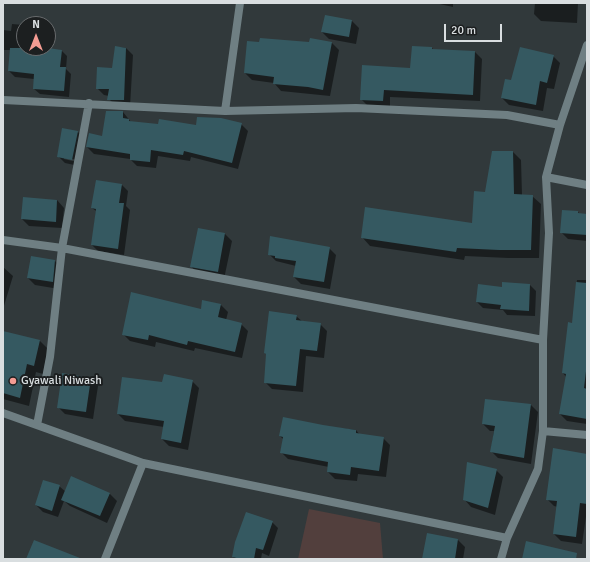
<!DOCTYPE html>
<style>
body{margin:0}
#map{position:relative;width:590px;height:562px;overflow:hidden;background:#31393b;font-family:Signika,sans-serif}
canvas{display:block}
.frame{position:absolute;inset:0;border:4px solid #d9dee0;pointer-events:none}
.north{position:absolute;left:16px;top:16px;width:40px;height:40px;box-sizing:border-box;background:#1c1f20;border:1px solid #686b6d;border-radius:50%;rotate:0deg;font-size:11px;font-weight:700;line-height:16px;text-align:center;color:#d9dee0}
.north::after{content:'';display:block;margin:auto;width:14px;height:18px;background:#f59c93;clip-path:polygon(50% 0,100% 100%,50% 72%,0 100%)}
.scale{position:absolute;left:444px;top:24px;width:58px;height:18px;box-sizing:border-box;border:2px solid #d9dee0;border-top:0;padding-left:5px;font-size:12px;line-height:14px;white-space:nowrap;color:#d9dee0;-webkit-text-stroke:3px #1c1f20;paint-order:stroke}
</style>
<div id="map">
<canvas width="590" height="562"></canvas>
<div class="frame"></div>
<div class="north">N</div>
<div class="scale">20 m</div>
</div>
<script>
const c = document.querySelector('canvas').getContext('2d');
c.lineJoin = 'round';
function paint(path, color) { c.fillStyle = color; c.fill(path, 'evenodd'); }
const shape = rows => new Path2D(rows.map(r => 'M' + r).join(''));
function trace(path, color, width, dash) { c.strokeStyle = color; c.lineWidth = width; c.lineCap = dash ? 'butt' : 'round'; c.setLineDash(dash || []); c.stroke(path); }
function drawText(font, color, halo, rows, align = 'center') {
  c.font = font + ' Signika,sans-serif'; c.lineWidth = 4; c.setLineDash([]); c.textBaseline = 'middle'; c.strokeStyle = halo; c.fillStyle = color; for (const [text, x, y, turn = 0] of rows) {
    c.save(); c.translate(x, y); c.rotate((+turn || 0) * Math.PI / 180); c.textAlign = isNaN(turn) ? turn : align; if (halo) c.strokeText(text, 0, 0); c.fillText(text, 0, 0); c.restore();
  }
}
paint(shape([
 [309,509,380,523,383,559,298,559]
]), '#523f3d');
paint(shape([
 [435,3,453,3,453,7],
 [535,3,578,3,577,23,541,21,534,14],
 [326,16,352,21,359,28,356,44,329,39,322,32],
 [12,24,24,25,24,48,61,50,67,56,66,69,71,74,69,97,40,94,34,89,34,79,15,77,9,71,11,50,3,50,3,30,11,31],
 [311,39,332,43,339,50,330,96,281,91,274,83,252,80,245,73,248,42,310,43],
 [116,47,126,48,133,55,130,107,116,106,109,99,109,96,104,95,97,88,113,69],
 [432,48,434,50,475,52,482,59,480,101,390,97,390,108,368,106,361,99,411,69],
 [553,56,560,63,554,89,547,88,543,111,509,105,502,98,512,81],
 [123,112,131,122,159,126,197,127,241,124,248,131,238,169,191,157,190,161,158,156,156,168,137,166,130,159,94,154,87,147,103,137],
 [78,132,85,139,79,166,65,163,58,156],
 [64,157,77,160,77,162,64,159],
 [513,152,521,160,522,195,532,196,541,204,539,258,508,258,465,256,464,260,370,246,362,237,473,224,485,193],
 [122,185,128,191,126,206,130,210,124,255,98,251,92,245,96,211,92,208],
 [57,200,64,208,62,228,29,226,22,219],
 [578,212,580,214,587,215,587,241,568,239,561,232],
 [199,229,225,234,232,241,224,279,198,274,191,266],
 [329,248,336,255,330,289,301,284,294,277,296,266,276,261,269,254],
 [55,261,62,268,59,289,35,285,28,278],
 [3,267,13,276,3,309],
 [577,280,587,280,587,424,567,421,560,414,566,377,563,373,573,324],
 [530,285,536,291,535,316,507,315,503,310,483,308,477,302,502,288],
 [221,305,228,312,226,320,241,324,248,331,242,358,195,348,194,351,156,342,155,347,130,341,123,334],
 [296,316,303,322,320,324,327,331,324,358,306,356,303,392,272,389,265,382,267,355,265,353],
 [40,341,48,349,43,374,36,372,29,406,3,399,3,343],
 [91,379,98,386,93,419,65,414,58,407],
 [192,381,199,388,188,450,169,446,162,439,164,427,125,421,118,414,163,384],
 [531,405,538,412,531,464,498,458,491,451,494,431,490,431,483,424],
 [323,426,356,430,360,435,383,438,390,445,386,477,358,474,357,481,335,479,328,472,329,467,288,459,281,452,283,439,280,436],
 [587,455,587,510,582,544,561,541,554,534,558,507,554,506,547,499],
 [496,470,503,477,495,515,471,507,464,499],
 [72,478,110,494,117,501,107,523,70,506,64,501,58,517,43,512,36,505,59,486,66,492],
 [272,522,278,528,269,556,262,553,261,559,235,559,233,557],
 [428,534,458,540,465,547,463,559,423,559]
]), '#0007');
paint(shape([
 [325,15,352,20,349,37,321,32],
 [260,38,309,42,310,38,332,42,323,90,308,87,273,84,274,77,244,73,247,41,259,42],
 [115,46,126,48,124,100,107,100,109,89,96,89,97,67,112,68],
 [412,46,432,47,432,49,475,51,473,95,384,90,383,101,360,100,362,65,410,68],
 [520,47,554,55,547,83,540,81,536,105,501,98,505,79,511,80],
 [10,48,48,48,62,50,60,67,66,67,64,91,33,89,34,74,8,71],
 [106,111,123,111,123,118,129,119,129,121,158,124,159,119,196,125,197,117,221,118,242,123,232,163,184,151,183,155,151,150,150,162,130,160,130,154,86,147,89,133,102,136],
 [62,128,78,131,72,160,57,157],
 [492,151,513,151,514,194,533,195,531,250,499,250,457,248,456,252,361,238,365,207,472,223,474,191,485,192],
 [96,180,122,184,119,203,124,203,118,249,91,245,96,209,91,208],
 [23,197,57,200,56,222,21,219],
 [562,210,578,211,578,213,587,214,587,235,560,233],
 [198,228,225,233,218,272,190,267],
 [270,236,330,247,324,282,293,277,296,261,275,258,275,256,268,255],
 [31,256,55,260,53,282,27,278],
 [502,282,530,284,529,311,500,309,501,305,476,302,478,284,502,287],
 [576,282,587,283,587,363,584,388,587,389,587,419,559,414,566,374,562,373,568,322,572,323],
 [131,292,201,309,202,300,221,304,218,317,242,323,235,352,188,341,187,345,149,335,148,340,122,335],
 [269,311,297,315,296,320,321,323,317,351,300,349,296,386,264,383,266,354,264,353],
 [3,331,40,340,34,366,27,364,20,398,3,393],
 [62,373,91,378,86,412,57,408],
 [164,374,193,380,181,443,161,439,164,421,117,414,122,377,162,382],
 [485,399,531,404,524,458,490,452,495,426,482,424],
 [283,417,323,425,356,430,356,433,384,437,379,471,351,467,350,475,327,472,328,462,280,453,283,437,279,436],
 [553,448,587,454,587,504,580,503,576,537,553,534,557,501,546,500],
 [467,462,497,469,488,508,463,500],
 [71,476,110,493,100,516,61,500],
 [43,480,60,485,52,511,35,505],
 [246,512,273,521,263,550,256,548,254,559,241,559,232,557,235,542],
 [427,533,458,539,455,559,422,559],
 [34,540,80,558,80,559,26,559],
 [526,541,577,553,576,559,522,559]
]), '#355961');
trace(shape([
 [3,100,225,111,356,108,507,115,560,125],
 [225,111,240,3],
 [546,177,587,185],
 [3,240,62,248,543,340],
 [3,413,143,463,507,538],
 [37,425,50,357,62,248,89,103],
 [543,431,587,435],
 [105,559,143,463],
 [501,559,507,538,538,469,543,431,543,340,549,233,546,177,560,125,587,45]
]), '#6f7f83', 8);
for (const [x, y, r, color] of [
 [13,381,4,"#f59c93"]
]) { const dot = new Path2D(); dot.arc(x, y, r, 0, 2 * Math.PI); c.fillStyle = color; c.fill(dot); trace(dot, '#1c1f20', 1.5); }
drawText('12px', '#d9dee0', '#1c1f20', [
 ["Gyawali Niwash",21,381]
], 'left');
</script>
